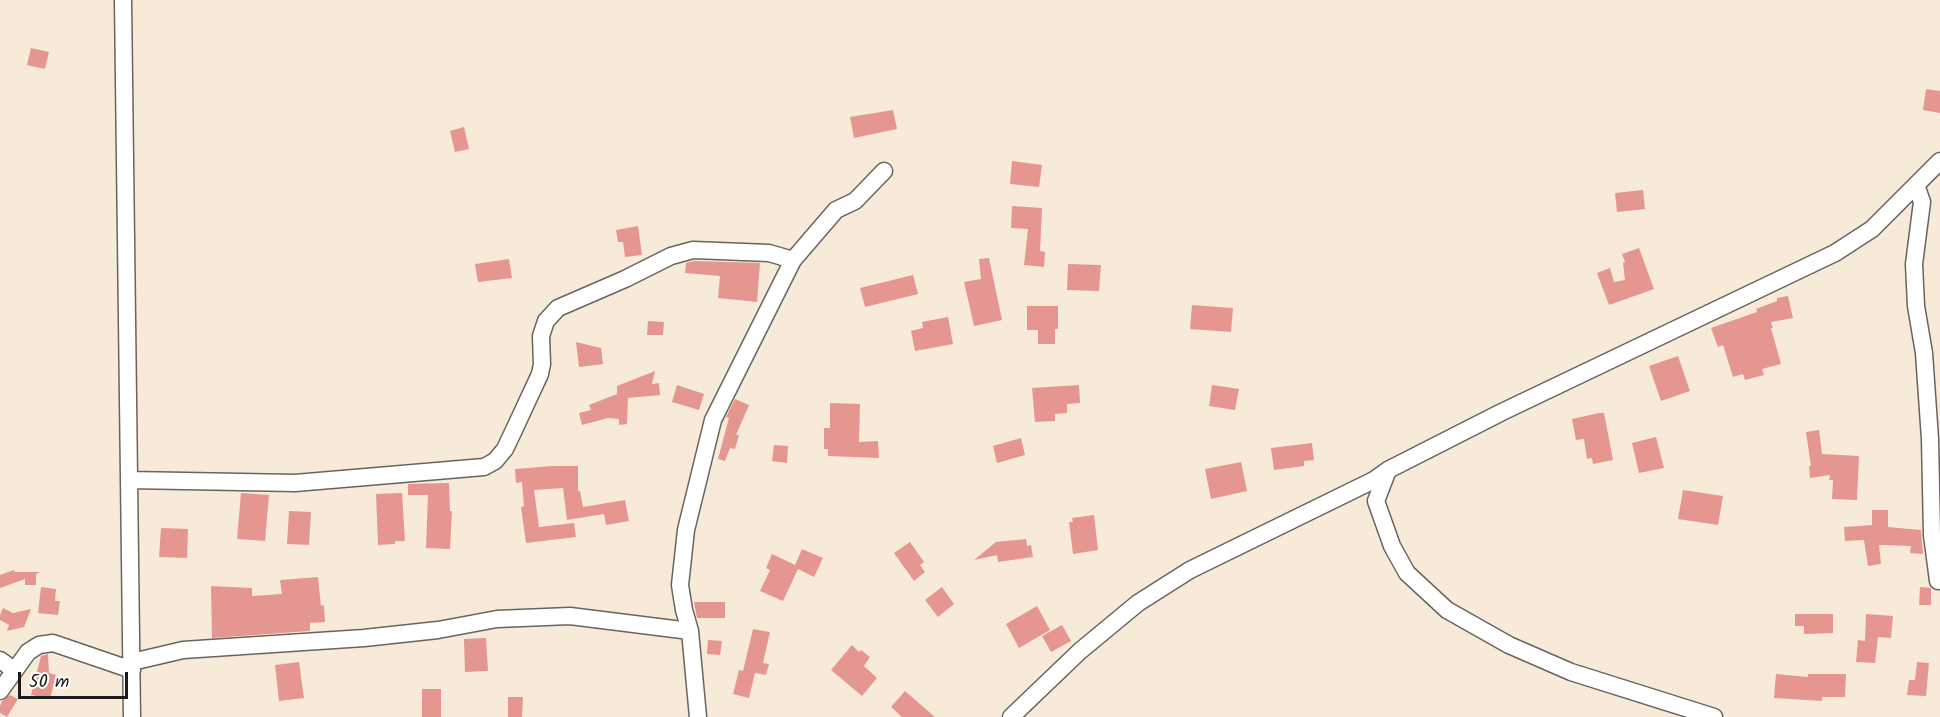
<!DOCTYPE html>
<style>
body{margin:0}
#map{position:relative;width:1940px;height:717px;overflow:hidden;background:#f8ead9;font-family:Kalam,sans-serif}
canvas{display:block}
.scale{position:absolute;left:18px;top:672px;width:110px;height:27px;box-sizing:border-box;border:3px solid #1c1c1c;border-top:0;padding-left:8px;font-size:18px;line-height:21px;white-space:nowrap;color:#1c1c1c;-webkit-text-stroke:4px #fff;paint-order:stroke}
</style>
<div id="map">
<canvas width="1940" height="717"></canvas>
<div class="scale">50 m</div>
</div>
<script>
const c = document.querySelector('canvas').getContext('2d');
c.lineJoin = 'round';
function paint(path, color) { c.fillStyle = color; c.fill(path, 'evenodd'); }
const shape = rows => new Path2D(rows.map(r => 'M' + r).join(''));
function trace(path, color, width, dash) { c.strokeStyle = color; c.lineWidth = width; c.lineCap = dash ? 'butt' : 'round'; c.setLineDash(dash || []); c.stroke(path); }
paint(shape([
 [31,48,49,52,45,69,27,65],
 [1926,89,1940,91,1940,113,1923,110],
 [893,110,897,129,854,138,850,117],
 [464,127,469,149,455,152,450,131],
 [1012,161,1042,165,1039,187,1010,184],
 [1643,190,1645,209,1617,212,1615,193],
 [1012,206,1042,208,1040,251,1045,252,1044,267,1024,265,1028,229,1011,228],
 [638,226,642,255,625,257,623,242,618,242,616,230],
 [1639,248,1654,289,1609,305,1597,273,1610,268,1614,282,1625,280,1623,263,1625,262,1622,254],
 [989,258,1002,320,974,326,964,282,981,279,979,259],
 [509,259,512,278,478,282,475,264],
 [694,261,760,263,757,302,718,298,720,276,685,273,686,263],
 [1068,264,1101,265,1099,291,1067,290],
 [913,275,918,294,865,307,860,288],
 [1788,296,1793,318,1771,322,1773,328,1771,328,1781,364,1762,369,1764,375,1745,380,1743,374,1733,377,1723,345,1718,347,1711,328,1757,312,1756,309,1777,301,1777,298],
 [1192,305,1233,308,1231,332,1190,329],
 [1027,306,1058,306,1058,329,1055,329,1055,344,1038,344,1038,330,1027,330],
 [948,317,953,344,915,351,911,331,923,328,922,322],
 [648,321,664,322,663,335,647,335],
 [576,342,601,348,603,364,579,367],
 [1678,356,1690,391,1661,401,1649,366],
 [655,371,652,384,659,383,660,395,628,398,627,424,619,425,619,419,608,418,582,425,579,413,591,410,589,405,617,394,617,386],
 [677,385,704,394,699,410,672,402],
 [1079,385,1080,403,1067,404,1067,413,1055,414,1055,421,1035,422,1032,388],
 [1212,385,1239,389,1235,410,1209,406],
 [735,399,749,405,736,435,739,435,735,449,730,448,725,461,718,459,729,418,726,417],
 [830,403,860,404,859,442,878,441,879,458,828,456,828,449,824,449,824,428,830,428],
 [1599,413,1604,413,1613,460,1593,464,1592,458,1587,459,1584,439,1576,440,1572,419],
 [1819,430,1822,454,1859,456,1857,500,1832,499,1833,480,1829,480,1830,475,1810,478,1809,466,1811,466,1806,432],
 [1656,437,1664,468,1639,473,1632,443],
 [1021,438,1025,455,997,463,993,446],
 [1312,443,1314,460,1304,461,1304,466,1274,470,1271,448],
 [774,445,788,446,787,463,772,461],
 [1241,462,1247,491,1211,499,1205,469],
 [552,466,578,466,578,491,580,491,583,507,625,500,629,521,606,525,604,514,567,520,563,488,534,490,539,527,574,523,576,537,526,543,521,507,524,506,522,482,516,483,515,469],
 [449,483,450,511,452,511,450,549,426,548,428,495,408,495,408,484],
 [1683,490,1723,496,1718,525,1678,519],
 [241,493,269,495,265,541,237,539],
 [402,493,405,541,395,541,395,544,378,545,376,494],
 [1872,510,1888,510,1888,527,1921,530,1923,554,1910,553,1911,546,1879,545,1881,564,1868,566,1864,540,1845,541,1844,527,1872,525],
 [289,511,311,512,309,545,287,544],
 [1094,515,1098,550,1073,554,1069,522,1073,522,1072,518],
 [161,528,188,529,187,558,159,557],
 [1026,539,1027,546,1031,545,1033,557,998,562,997,555,974,560,996,542],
 [910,542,924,562,920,565,925,572,914,581,894,553],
 [802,549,823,558,814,577,798,569,783,601,760,591,770,570,766,568,772,554,795,565],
 [14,570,15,572,40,572,36,574,36,585,25,585,25,579,0,588,0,575],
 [318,577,321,606,324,605,325,622,310,623,310,631,212,638,211,586,252,588,252,596,282,594,280,580],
 [41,587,56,589,55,601,60,601,58,615,38,613],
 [942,587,954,604,938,617,925,600],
 [1920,587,1931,588,1931,605,1919,605],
 [694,602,725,602,725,618,697,618],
 [1037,606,1050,630,1019,648,1006,624],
 [3,608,13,613,31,609,24,627,7,631,9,625,0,620,0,615],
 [1795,614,1833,614,1833,633,1804,634,1804,626,1795,626],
 [1866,614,1893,616,1891,638,1878,637,1875,663,1856,662,1858,640,1865,641],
 [1062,625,1071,641,1051,652,1042,636],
 [753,629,770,632,763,663,769,664,766,675,755,673,749,698,733,694,739,670,743,671],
 [486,638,488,671,465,672,464,639],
 [708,640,722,641,720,655,707,654],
 [852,645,859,652,861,650,870,657,864,666,877,678,862,696,831,670],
 [48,654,49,673,56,675,50,699,31,695,41,656],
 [299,662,304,698,279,701,275,665],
 [1917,662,1929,663,1926,696,1907,695,1909,680,1915,680],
 [1776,674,1808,677,1808,674,1846,674,1845,697,1822,697,1822,701,1774,698],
 [422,689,441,689,441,717,422,717],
 [905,691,935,717,902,717,891,707],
 [10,695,18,699,7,717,0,713,0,706,2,701],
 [508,697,523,697,522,717,508,717]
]), '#e69691');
const minor = shape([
 [123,0,132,717],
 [1916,185,1922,202,1914,264,1916,306,1924,353,1930,439,1932,535,1938,581],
 [1388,470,1376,501,1392,546,1407,573,1447,610,1509,645,1571,672,1714,717],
 [130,480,295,483,484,467,495,461,505,449,514,430,540,374,542,364,541,336,546,321,558,308,625,279,671,256,693,250,769,253,793,260,836,210,855,201,884,171],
 [0,660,14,670],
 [132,662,183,650,364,638,438,630,497,619,570,616,690,631],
 [0,691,28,652,39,645,53,643,132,670],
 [698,717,690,631,684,610,680,585,686,530,713,420,793,260],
 [1011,717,1080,651,1138,603,1190,570,1374,480,1388,470,1502,412,1835,253,1872,229,1940,161]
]);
trace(minor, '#69645e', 19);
trace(minor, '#fff', 16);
</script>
